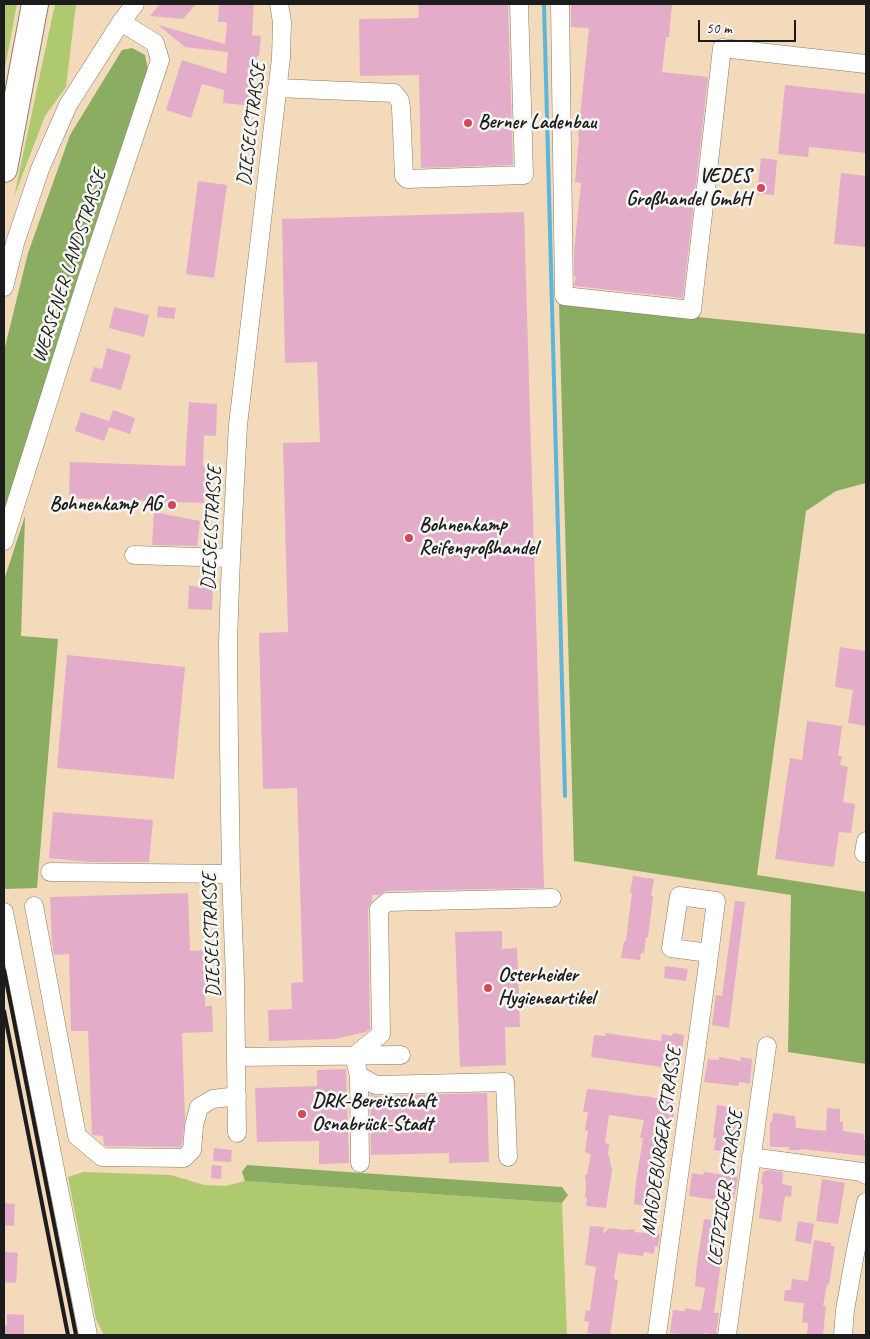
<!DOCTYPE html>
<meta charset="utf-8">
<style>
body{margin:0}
#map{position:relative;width:870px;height:1339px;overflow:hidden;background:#f2daba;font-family:Caveat,sans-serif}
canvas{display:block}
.frame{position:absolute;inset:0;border:5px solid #1c1c1c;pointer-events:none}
.scale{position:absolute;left:698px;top:20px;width:98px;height:22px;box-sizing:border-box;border:2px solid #1c1c1c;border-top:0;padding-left:6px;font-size:15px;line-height:18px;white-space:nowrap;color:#1c1c1c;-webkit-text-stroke:4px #f6f6f2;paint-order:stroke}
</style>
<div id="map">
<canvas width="870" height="1339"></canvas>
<div class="frame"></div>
<div class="scale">50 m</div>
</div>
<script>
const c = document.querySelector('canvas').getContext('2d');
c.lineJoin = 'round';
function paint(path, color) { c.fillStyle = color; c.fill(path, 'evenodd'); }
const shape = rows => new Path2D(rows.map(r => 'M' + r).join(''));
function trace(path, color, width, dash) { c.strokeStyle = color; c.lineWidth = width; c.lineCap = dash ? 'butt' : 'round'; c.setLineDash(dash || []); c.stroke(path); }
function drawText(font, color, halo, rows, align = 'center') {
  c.font = font + ' Caveat,sans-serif'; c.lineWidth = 5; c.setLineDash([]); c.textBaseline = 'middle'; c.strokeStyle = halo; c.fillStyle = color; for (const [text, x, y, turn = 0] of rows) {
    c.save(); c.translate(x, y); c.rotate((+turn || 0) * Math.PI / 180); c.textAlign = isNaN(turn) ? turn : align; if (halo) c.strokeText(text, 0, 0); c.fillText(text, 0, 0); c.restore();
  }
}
paint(shape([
 [4,4,17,4,4,73],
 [55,4,76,4,66,87,45,116,14,197],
 [83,1172,171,1175,204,1185,226,1186,245,1181,562,1203,567,1335,104,1335,96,1319,68,1177]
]), '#afc96e');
paint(shape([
 [132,48,145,55,148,70,4,517,4,351,28,253,70,135,122,50],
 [559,303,866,334,866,483,836,491,806,511,757,875,866,892,866,1064,788,1052,791,895,574,861],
 [25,516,21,636,58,639,37,888,5,889,4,882,4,580],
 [247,1165,562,1187,568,1195,562,1203,245,1181,242,1172]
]), '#8bad61');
trace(shape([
 [544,4,565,796]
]), '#5cb6d9', 4);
paint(shape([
 [160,4,196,4,183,19,150,16],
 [219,4,254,4,252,35,261,36,259,56,257,56,252,106,223,103,224,90,202,84,191,118,166,110,182,60,226,74,228,52,185,47,158,25,225,44,227,22,218,22],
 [418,4,508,4,513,165,421,168,419,75,360,76,359,19,419,18],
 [571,4,672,4,669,37,666,37,662,72,708,77,683,298,574,286,576,276,574,276,574,252,581,183,575,182,579,136,578,136,589,28,571,27],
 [785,85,866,94,866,153,809,147,808,157,778,154],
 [761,158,777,160,774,195,757,194],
 [841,173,866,176,866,247,834,244],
 [198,181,227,185,214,278,186,274],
 [524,212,544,888,387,891,379,895,372,895,372,901,368,909,370,1029,366,1032,335,1039,269,1041,268,1010,292,1009,291,983,303,982,297,788,263,789,259,633,288,632,283,443,320,442,317,362,285,363,282,219],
 [158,306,176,308,174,319,157,317],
 [114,307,149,315,144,337,109,328],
 [107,348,131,355,121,390,90,381,94,367,102,369],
 [189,402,217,404,216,436,204,435,203,467,205,467,204,503,69,498,70,462,185,466],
 [113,410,135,418,130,434,109,427,104,441,75,431,81,412,109,421],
 [154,512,200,521,197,546,152,545],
 [189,586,213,587,212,610,188,609],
 [840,647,866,651,866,726,848,723,853,690,835,687],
 [67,655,185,667,174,779,57,768],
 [807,721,842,726,838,756,842,756,840,765,848,767,843,802,855,804,851,833,839,832,834,867,775,859,790,758,802,760],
 [53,812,153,820,149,862,90,862,49,858],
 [633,876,654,879,651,896,653,896,648,937,646,937,644,953,641,953,640,960,621,958,624,941,626,941,629,916,632,893,630,893],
 [188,893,190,951,204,950,205,1006,212,1006,213,1032,182,1033,185,1119,182,1145,180,1147,106,1146,104,1145,103,1136,92,1135,88,1031,71,1031,69,954,54,955,52,942,50,897],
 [735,901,745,902,729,1028,712,1025,716,995,722,996],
 [502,931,502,949,517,948,520,1027,505,1027,506,1065,460,1067,455,932],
 [665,966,688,969,686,981,664,978],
 [605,1033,661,1041,662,1034,672,1036,673,1033,684,1035,680,1066,670,1064,669,1068,591,1057,594,1035,605,1036],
 [719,1057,741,1061,740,1057,752,1059,750,1084,739,1082,739,1086,704,1082,708,1059,719,1060],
 [346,1069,349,1163,319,1164,319,1141,257,1142,255,1088,317,1086,317,1070],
 [587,1089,609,1091,609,1092,631,1094,631,1095,653,1097,653,1098,675,1100,673,1120,662,1118,660,1140,662,1140,660,1151,664,1151,656,1208,634,1204,636,1182,643,1138,640,1138,644,1120,609,1115,605,1143,609,1144,608,1155,609,1156,612,1170,606,1208,586,1206,587,1198,585,1197,586,1186,585,1175,587,1175,591,1154,585,1152,588,1131,585,1130,588,1112,583,1112],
 [487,1093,489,1162,449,1163,449,1153,371,1155,370,1094,376,1096],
 [717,1105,738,1108,737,1118,741,1119,736,1153,714,1150,716,1138,713,1138],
 [827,1108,840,1109,840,1122,843,1122,843,1131,864,1134,864,1140,866,1140,866,1156,801,1149,801,1150,789,1150,789,1147,770,1147,770,1122,772,1122,773,1113,795,1116,796,1128,826,1131],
 [214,1148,232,1150,231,1162,213,1161],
 [212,1165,222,1166,221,1179,211,1178],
 [767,1170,783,1172,782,1184,792,1186,791,1197,785,1196,781,1222,759,1218,763,1186,761,1183,763,1172],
 [704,1172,738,1177,734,1198,723,1197,723,1201,689,1196,692,1173,703,1175],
 [822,1179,845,1183,838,1224,816,1221],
 [4,1203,15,1204,14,1226,4,1225],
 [713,1215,723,1216,721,1233,725,1233,714,1313,719,1313,716,1335,705,1333,704,1335,690,1335,670,1333,673,1310,685,1311,685,1308,701,1311,705,1288,695,1286,697,1264,704,1219,712,1220],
 [798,1221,814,1224,811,1244,795,1241],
 [590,1226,604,1227,603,1234,609,1228,625,1230,635,1229,634,1232,660,1234,658,1247,655,1246,654,1254,644,1252,643,1256,618,1253,614,1279,618,1280,610,1335,600,1335,587,1333,589,1322,584,1321,586,1310,590,1311,596,1267,585,1265],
 [814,1240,831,1243,831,1246,835,1246,829,1285,827,1284,823,1306,826,1306,823,1335,807,1335,808,1323,802,1322,804,1303,784,1301,785,1290,791,1290,792,1279,808,1281],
 [4,1252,18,1253,16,1283,4,1282],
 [7,1314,24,1315,24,1335,4,1335,4,1325,7,1325]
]), '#e3adca');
const minor = shape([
 [560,4,564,296,692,310,722,48,866,64],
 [277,88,394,93,400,101,401,108,404,176,407,179,524,175,519,4],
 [4,287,15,243,40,169,68,105,121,22,135,4],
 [4,541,87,279,160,60,155,43,121,22],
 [134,555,231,558],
 [866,841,864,853,866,853],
 [50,872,231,874],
 [34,906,77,1136,102,1157,184,1158,192,1150,194,1126,199,1107,213,1099,237,1096],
 [4,912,88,1335],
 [354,1056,381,1034,379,909,387,902,552,898],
 [354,1056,359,1076,376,1085,505,1082,508,1157],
 [236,1057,401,1055],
 [359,1076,360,1163],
 [237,1133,235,980,231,874,229,747,228,642,231,558,238,425,281,58,282,22,279,4],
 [751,1157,862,1172,866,1175],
 [657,1335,707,971,716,901,679,896,671,948,709,953],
 [727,1335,767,1046],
 [843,1335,845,1310,855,1254,866,1202]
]);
const highway = shape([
 [4,169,35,4]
]);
trace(minor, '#877b6b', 19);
trace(highway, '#877b6b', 28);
trace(minor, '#fff', 18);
trace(highway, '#fff', 26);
trace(shape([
 [4,970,76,1335],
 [4,1011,68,1335]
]), '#1c1c1c', 4);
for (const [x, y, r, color] of [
 [468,123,5,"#d1495b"],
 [761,188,5,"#d1495b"],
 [172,505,5,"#d1495b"],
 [409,538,5,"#d1495b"],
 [488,988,5,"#d1495b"],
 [302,1114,5,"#d1495b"]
]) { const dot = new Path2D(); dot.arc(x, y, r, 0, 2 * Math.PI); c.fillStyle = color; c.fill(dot); trace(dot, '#f6f6f2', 2); }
drawText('bold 20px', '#1c1c1c', '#f6f6f2', [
 ["Berner Ladenbau",478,123],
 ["VEDES",751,177,"right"],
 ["Großhandel GmbH",751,200,"right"],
 ["Bohnenkamp AG",162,505,"right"],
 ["Bohnenkamp",419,526],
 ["Reifengroßhandel",419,549],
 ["Osterheider",498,976],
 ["Hygieneartikel",498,999],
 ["DRK-Bereitschaft",312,1102],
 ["Osnabrück-Stadt",312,1125]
], 'left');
drawText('20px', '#1c1c1c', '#f6f6f2', [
 ["DIESELSTRASSE",252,124,-83],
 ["WERSENER LANDSTRASSE",70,266,-72],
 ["DIESELSTRASSE",212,528,-87],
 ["DIESELSTRASSE",212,935,-92],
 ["MAGDEBURGER STRASSE",662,1141,-82],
 ["LEIPZIGER STRASSE",726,1188,-82]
]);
</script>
